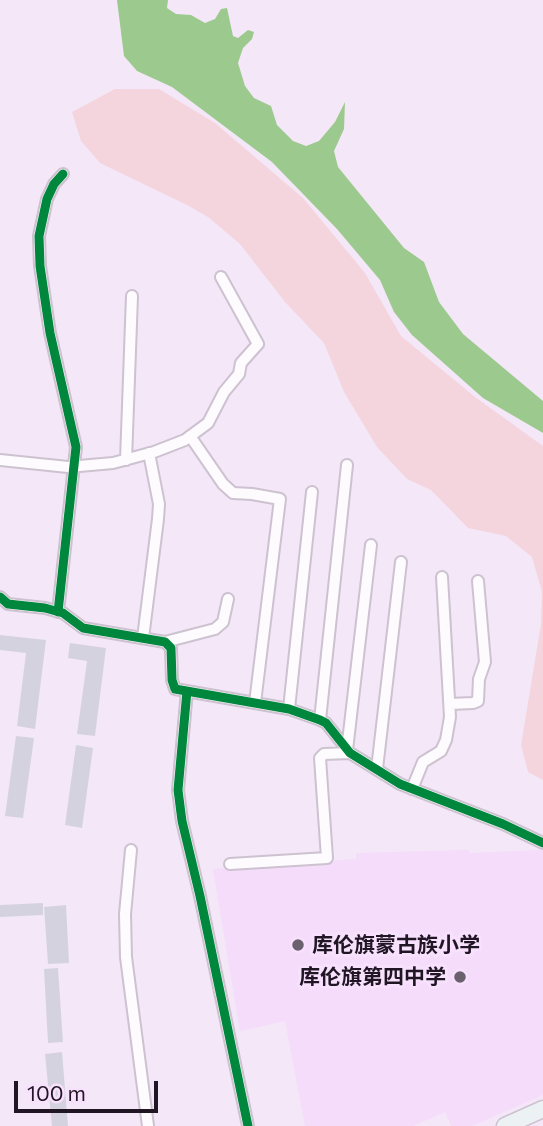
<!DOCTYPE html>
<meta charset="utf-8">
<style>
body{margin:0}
#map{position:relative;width:543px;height:1126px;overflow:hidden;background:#f4e7f7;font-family:Commissioner,sans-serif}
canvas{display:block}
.scale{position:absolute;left:14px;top:1081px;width:144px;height:32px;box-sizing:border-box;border:4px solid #211724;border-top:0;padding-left:9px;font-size:21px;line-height:24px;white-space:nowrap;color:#211724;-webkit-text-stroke:5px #f7e1fd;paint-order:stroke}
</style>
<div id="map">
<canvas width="543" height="1126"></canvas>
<div class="scale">100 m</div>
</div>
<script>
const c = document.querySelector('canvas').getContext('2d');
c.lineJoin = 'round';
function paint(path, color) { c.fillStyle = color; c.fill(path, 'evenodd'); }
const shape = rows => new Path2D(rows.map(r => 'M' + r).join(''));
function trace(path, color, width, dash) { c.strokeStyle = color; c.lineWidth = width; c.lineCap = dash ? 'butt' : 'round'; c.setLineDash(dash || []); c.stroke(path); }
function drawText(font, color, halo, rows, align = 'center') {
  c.font = font + ' Commissioner,"Noto Sans SC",sans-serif'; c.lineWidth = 6; c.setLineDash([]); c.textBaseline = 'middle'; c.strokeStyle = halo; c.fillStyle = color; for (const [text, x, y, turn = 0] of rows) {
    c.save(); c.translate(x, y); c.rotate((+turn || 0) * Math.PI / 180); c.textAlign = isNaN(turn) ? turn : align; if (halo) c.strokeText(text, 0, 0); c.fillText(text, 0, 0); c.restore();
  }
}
paint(shape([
 [469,850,469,853,543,850,543,1095,472,1126,451,1126,445,1112,413,1126,305,1126,285,1021,240,1031,213,869,356,859,356,853]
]), '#f4dcfa');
paint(shape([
 [115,89,159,89,215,123,303,198,365,273,401,336,475,397,543,446,543,780,528,772,521,745,541,624,542,592,532,557,506,536,468,528,431,490,407,479,377,447,344,392,324,343,285,302,240,244,208,217,187,205,100,163,81,141,72,112]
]), '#f4d5dd');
paint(shape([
 [117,0,168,0,167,8,176,14,191,15,205,23,215,19,221,9,227,8,233,36,238,38,248,30,254,32,252,39,243,48,238,63,245,86,254,98,271,106,277,125,293,141,306,146,319,141,335,122,345,102,344,129,334,151,338,167,404,248,424,262,439,302,463,334,543,401,543,433,483,398,412,335,394,312,380,280,337,229,272,162,172,87,137,71,124,56]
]), '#9cc98e');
paint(shape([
 [0,635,46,640,35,729,17,726,26,653,0,650],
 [70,643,106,648,95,736,77,734,87,661,68,658],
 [16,736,34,738,23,818,5,816],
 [76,745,93,748,82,828,65,825],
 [43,903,43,915,0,917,0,905],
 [66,905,69,963,48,964,44,907],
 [58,968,63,1042,48,1043,44,969],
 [62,1052,68,1126,52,1126,45,1054]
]), '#d5d2e0');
const minor = shape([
 [190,436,223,484,233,493,252,494,280,499,255,703],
 [0,460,68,467,113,463,154,452,185,440,208,423,224,392,239,374,241,363,258,344,221,277],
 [126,460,132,296],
 [0,597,8,604,45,608,63,613,83,628,165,642,171,648,172,680,175,689,289,709,320,720,326,723,350,753,400,784,503,824,543,843],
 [58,612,76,447,50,333,40,266,39,236,47,199,54,184,63,174],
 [143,638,158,519,159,504,149,453],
 [165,642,215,629,223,622,228,599],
 [187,691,178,790,182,821,200,896,248,1126],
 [450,704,473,703,478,701,479,679,485,662,478,581],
 [289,709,312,492],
 [320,720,347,465],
 [347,750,371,545],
 [377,769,401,562],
 [412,789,423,762,441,751,446,740,450,717,442,577],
 [131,850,125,914,126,957,148,1126],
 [230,864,327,858,320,758,324,754,350,753]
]);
const secondary = shape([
 [505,1126,543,1109]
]);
trace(minor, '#cdc2d0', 14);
trace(secondary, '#cdc2d0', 19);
trace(minor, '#fdfbfe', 10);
trace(secondary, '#ecf1f4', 16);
trace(shape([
 [0,597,8,604,45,608,63,613,83,628,165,642,171,648,172,680,175,689,289,709,320,720,326,723,350,753,400,784,503,824,543,843],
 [58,612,76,447,50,333,40,266,39,236,47,199,54,184,63,174],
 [187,691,178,790,182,821,200,896,248,1126]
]), '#00873e', 9);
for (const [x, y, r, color] of [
 [298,945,7,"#6b606e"],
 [460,977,7,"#6b606e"]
]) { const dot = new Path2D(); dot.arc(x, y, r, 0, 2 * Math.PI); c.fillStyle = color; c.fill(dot); trace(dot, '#f7e1fd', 2.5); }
drawText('bold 21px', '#211724', '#f7e1fd', [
 ["库伦旗蒙古族小学",312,945],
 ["库伦旗第四中学",446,977,"right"]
], 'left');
</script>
